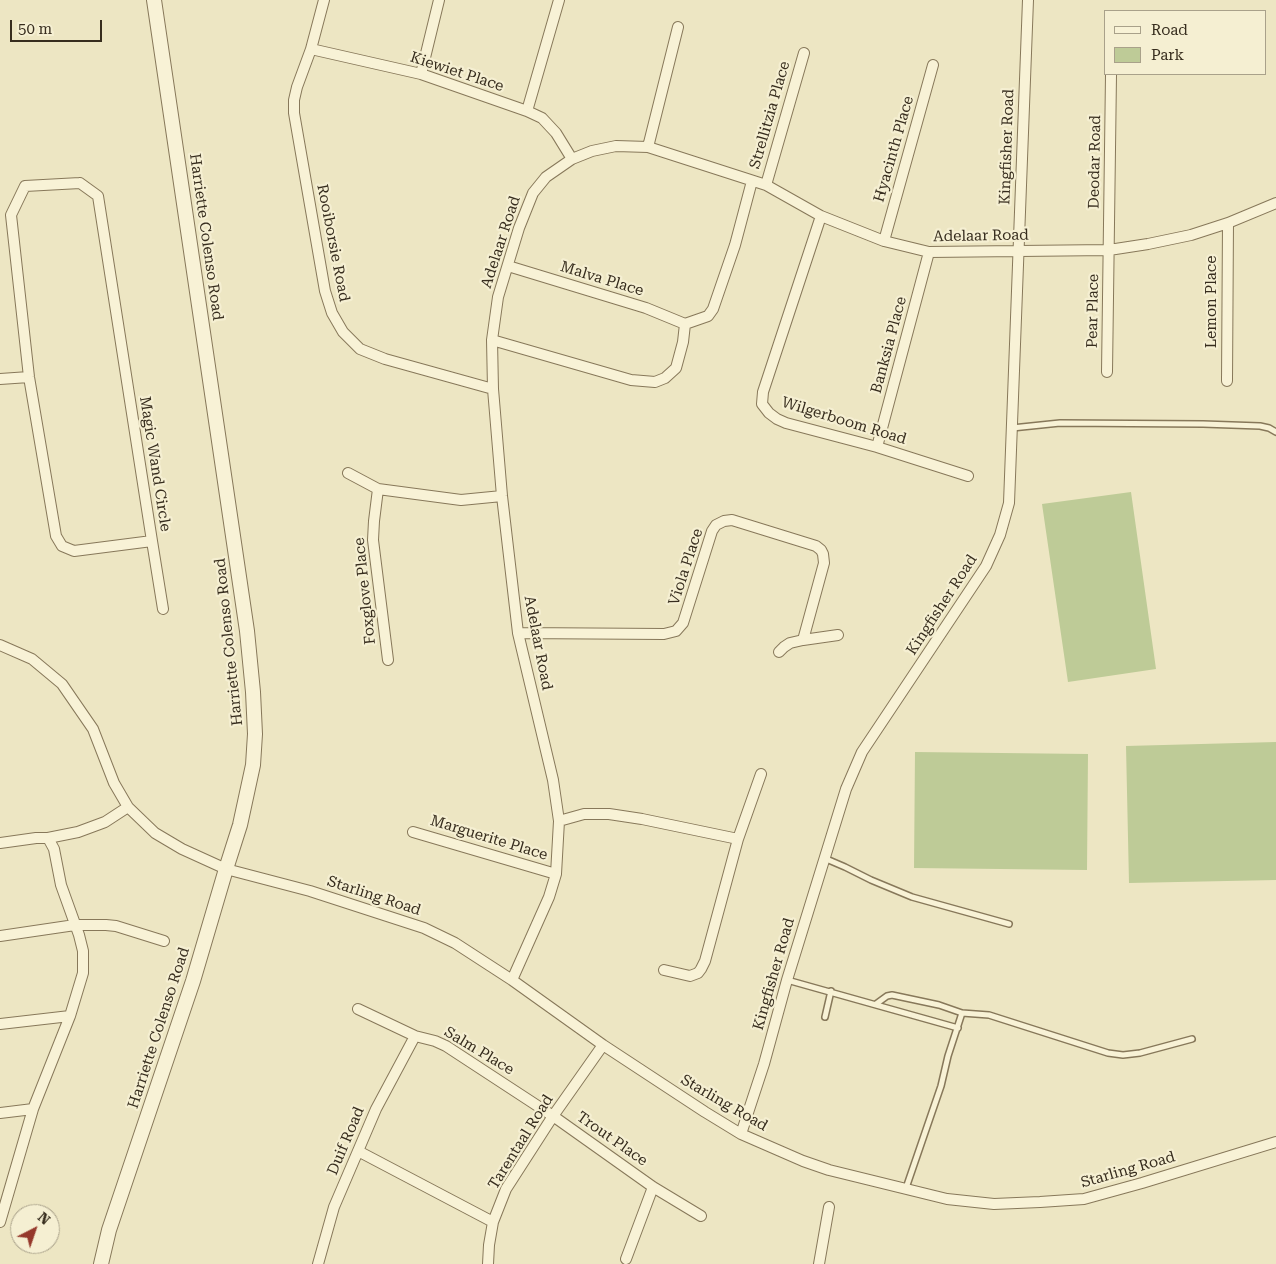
<!DOCTYPE html>
<style>
body{margin:0}
#map{position:relative;width:1276px;height:1264px;overflow:hidden;background:#ede6c3;font-family:"Roboto Serif",serif}
canvas{display:block}
.legend{position:absolute;left:1104px;top:10px;width:162px;height:65px;box-sizing:border-box;background:#f5efd2;border:1px solid #a9a18a;margin:0;padding:6px 9px;list-style:none;font-size:15px;color:#372d1e}
.legend li{display:flex;align-items:center;gap:10px;height:25px}
.legend b{width:25px;border:1px solid #a9a18a}
.north{position:absolute;left:10px;top:1204px;width:50px;height:50px;box-sizing:border-box;background:#f5efd2;border:1px solid #a9a18a;border-radius:50%;rotate:41deg;font-size:14px;font-weight:700;line-height:20px;text-align:center;color:#372d1e}
.north::after{content:'';display:block;margin:auto;width:18px;height:22px;background:#95382b;clip-path:polygon(50% 0,100% 100%,50% 72%,0 100%)}
.scale{position:absolute;left:10px;top:20px;width:92px;height:22px;box-sizing:border-box;border:2px solid #372d1e;border-top:0;padding-left:6px;font-size:15px;line-height:18px;white-space:nowrap;color:#372d1e;-webkit-text-stroke:4px #f5efd2;paint-order:stroke}
</style>
<div id="map">
<canvas width="1276" height="1264"></canvas>
<ul class="legend">
<li><b style="height:6px;background:#f8f2d6"></b>Road</li>
<li><b style="height:14px;background:#becb97"></b>Park</li>
</ul>
<div class="north">N</div>
<div class="scale">50 m</div>
</div>
<script>
const c = document.querySelector('canvas').getContext('2d');
c.lineJoin = 'round';
function paint(path, color) { c.fillStyle = color; c.fill(path, 'evenodd'); }
const shape = rows => new Path2D(rows.map(r => 'M' + r).join(''));
function trace(path, color, width, dash) { c.strokeStyle = color; c.lineWidth = width; c.lineCap = dash ? 'butt' : 'round'; c.setLineDash(dash || []); c.stroke(path); }
function drawText(font, color, halo, rows, align = 'center') {
  c.font = font + ' "Roboto Serif",serif'; c.lineWidth = 4.5; c.setLineDash([]); c.textBaseline = 'middle'; c.strokeStyle = halo; c.fillStyle = color; for (const [text, x, y, turn = 0] of rows) {
    c.save(); c.translate(x, y); c.rotate((+turn || 0) * Math.PI / 180); c.textAlign = isNaN(turn) ? turn : align; if (halo) c.strokeText(text, 0, 0); c.fillText(text, 0, 0); c.restore();
  }
}
paint(shape([
 [1131,492,1156,669,1068,682,1042,504],
 [1276,742,1276,880,1129,883,1126,746],
 [915,752,1088,754,1087,870,914,868]
]), '#becb97');
const service = shape([
 [1012,428,1060,423,1203,424,1260,426,1269,428,1276,432],
 [824,858,845,867,871,880,912,897,1009,924],
 [787,980,958,1028],
 [876,1004,887,996,892,995,939,1005,962,1013],
 [825,1017,831,991],
 [906,1188,941,1086,948,1056,962,1013,989,1015,1108,1053,1123,1055,1140,1053,1192,1039]
]);
const minor = shape([
 [324,0,311,49,297,87,294,100,294,113,325,291,332,313,343,332,360,349,385,359,493,389],
 [311,49,421,74,527,111,542,118,556,133,572,159],
 [421,74,439,0],
 [527,111,559,0],
 [648,147,678,27],
 [80,183,98,196,152,541,74,551,62,546,56,536,29,377,11,215,25,186,80,183],
 [766,185,804,53],
 [821,216,763,392,762,404,769,413,777,419,786,423,877,447,968,476],
 [884,241,933,65],
 [508,266,646,308,685,324],
 [492,340,631,380,655,382,665,378,676,368,683,342,685,324,708,316,713,309,735,245,752,181],
 [1107,372,1111,75],
 [0,379,29,377],
 [1227,381,1228,223],
 [877,447,929,252],
 [348,473,378,489,461,500,502,496],
 [378,489,374,521,373,540,388,660],
 [152,541,163,609],
 [518,633,664,634,676,631,683,623,712,531,716,525,724,521,732,520,816,546,821,550,823,554,824,563,803,640],
 [0,645,32,659,62,684,93,729,114,783,128,807,155,833,182,849,226,869,310,891,424,928,455,943,512,980,603,1045,705,1112,741,1134,803,1161,829,1170,947,1199,994,1204,1040,1202,1084,1199,1142,1183,1276,1142],
 [779,652,784,647,790,643,803,640,838,635],
 [559,821,584,814,609,814,642,819,738,839],
 [413,832,556,874],
 [48,838,78,832,105,822,128,807],
 [0,843,36,838,48,838,54,849,61,885,79,935,83,951,83,973,70,1016,33,1109,0,1222],
 [0,936,75,925,106,925,116,926,164,941],
 [664,970,690,976,698,973,701,969,705,961,738,839,761,774],
 [512,980,549,897,556,874,559,821,553,780,518,633,502,496,493,389,492,340,498,297,519,228,533,193,546,177,572,159,592,151,616,146,648,147,766,185,821,216,884,241,929,252,1109,250,1148,244,1191,235,1228,223,1276,203],
 [358,1009,415,1036,435,1041,446,1046,553,1116,653,1187,701,1216],
 [0,1024,70,1016],
 [0,1113,33,1109],
 [741,1134,764,1064,787,980,846,789,862,752,986,566,1000,535,1009,503,1028,0],
 [358,1151,493,1222],
 [626,1259,653,1187],
 [318,1264,334,1207,376,1109,415,1036],
 [488,1264,489,1245,493,1222,506,1189,553,1116,603,1045],
 [819,1264,829,1207]
]);
const tertiary = shape([
 [101,1264,109,1230,193,981,226,869,240,825,253,765,255,734,253,692,247,631,154,0]
]);
trace(service, '#87785a', 8);
trace(minor, '#87785a', 12);
trace(tertiary, '#87785a', 16);
trace(service, '#f8f2d6', 5);
trace(minor, '#f8f2d6', 10);
trace(tertiary, '#f8f2d6', 14);
drawText('15px', '#372d1e', '#f5efd2', [
 ["Kiewiet Place",457,72,18],
 ["Strellitzia Place",770,115,-74],
 ["Kingfisher Road",1007,147,-88],
 ["Hyacinth Place",894,149,-74],
 ["Deodar Road",1095,162,-89],
 ["Adelaar Road",981,236,-1],
 ["Harriette Colenso Road",206,237,82],
 ["Adelaar Road",501,242,-72],
 ["Rooiborsie Road",333,243,79],
 ["Malva Place",602,279,17],
 ["Lemon Place",1212,302,-90],
 ["Pear Place",1093,311,-89],
 ["Banksia Place",889,345,-75],
 ["Wilgerboom Road",844,421,17],
 ["Magic Wand Circle",155,464,81],
 ["Viola Place",686,567,-72],
 ["Foxglove Place",365,591,-96],
 ["Kingfisher Road",942,605,-57],
 ["Harriette Colenso Road",229,642,-96],
 ["Adelaar Road",538,643,79],
 ["Marguerite Place",489,838,17],
 ["Starling Road",374,896,18],
 ["Kingfisher Road",774,974,-74],
 ["Harriette Colenso Road",159,1028,-72],
 ["Salm Place",479,1051,31],
 ["Starling Road",724,1103,30],
 ["Trout Place",612,1139,35],
 ["Duif Road",346,1141,-67],
 ["Tarentaal Road",521,1142,-58],
 ["Starling Road",1128,1170,-16]
]);
</script>
